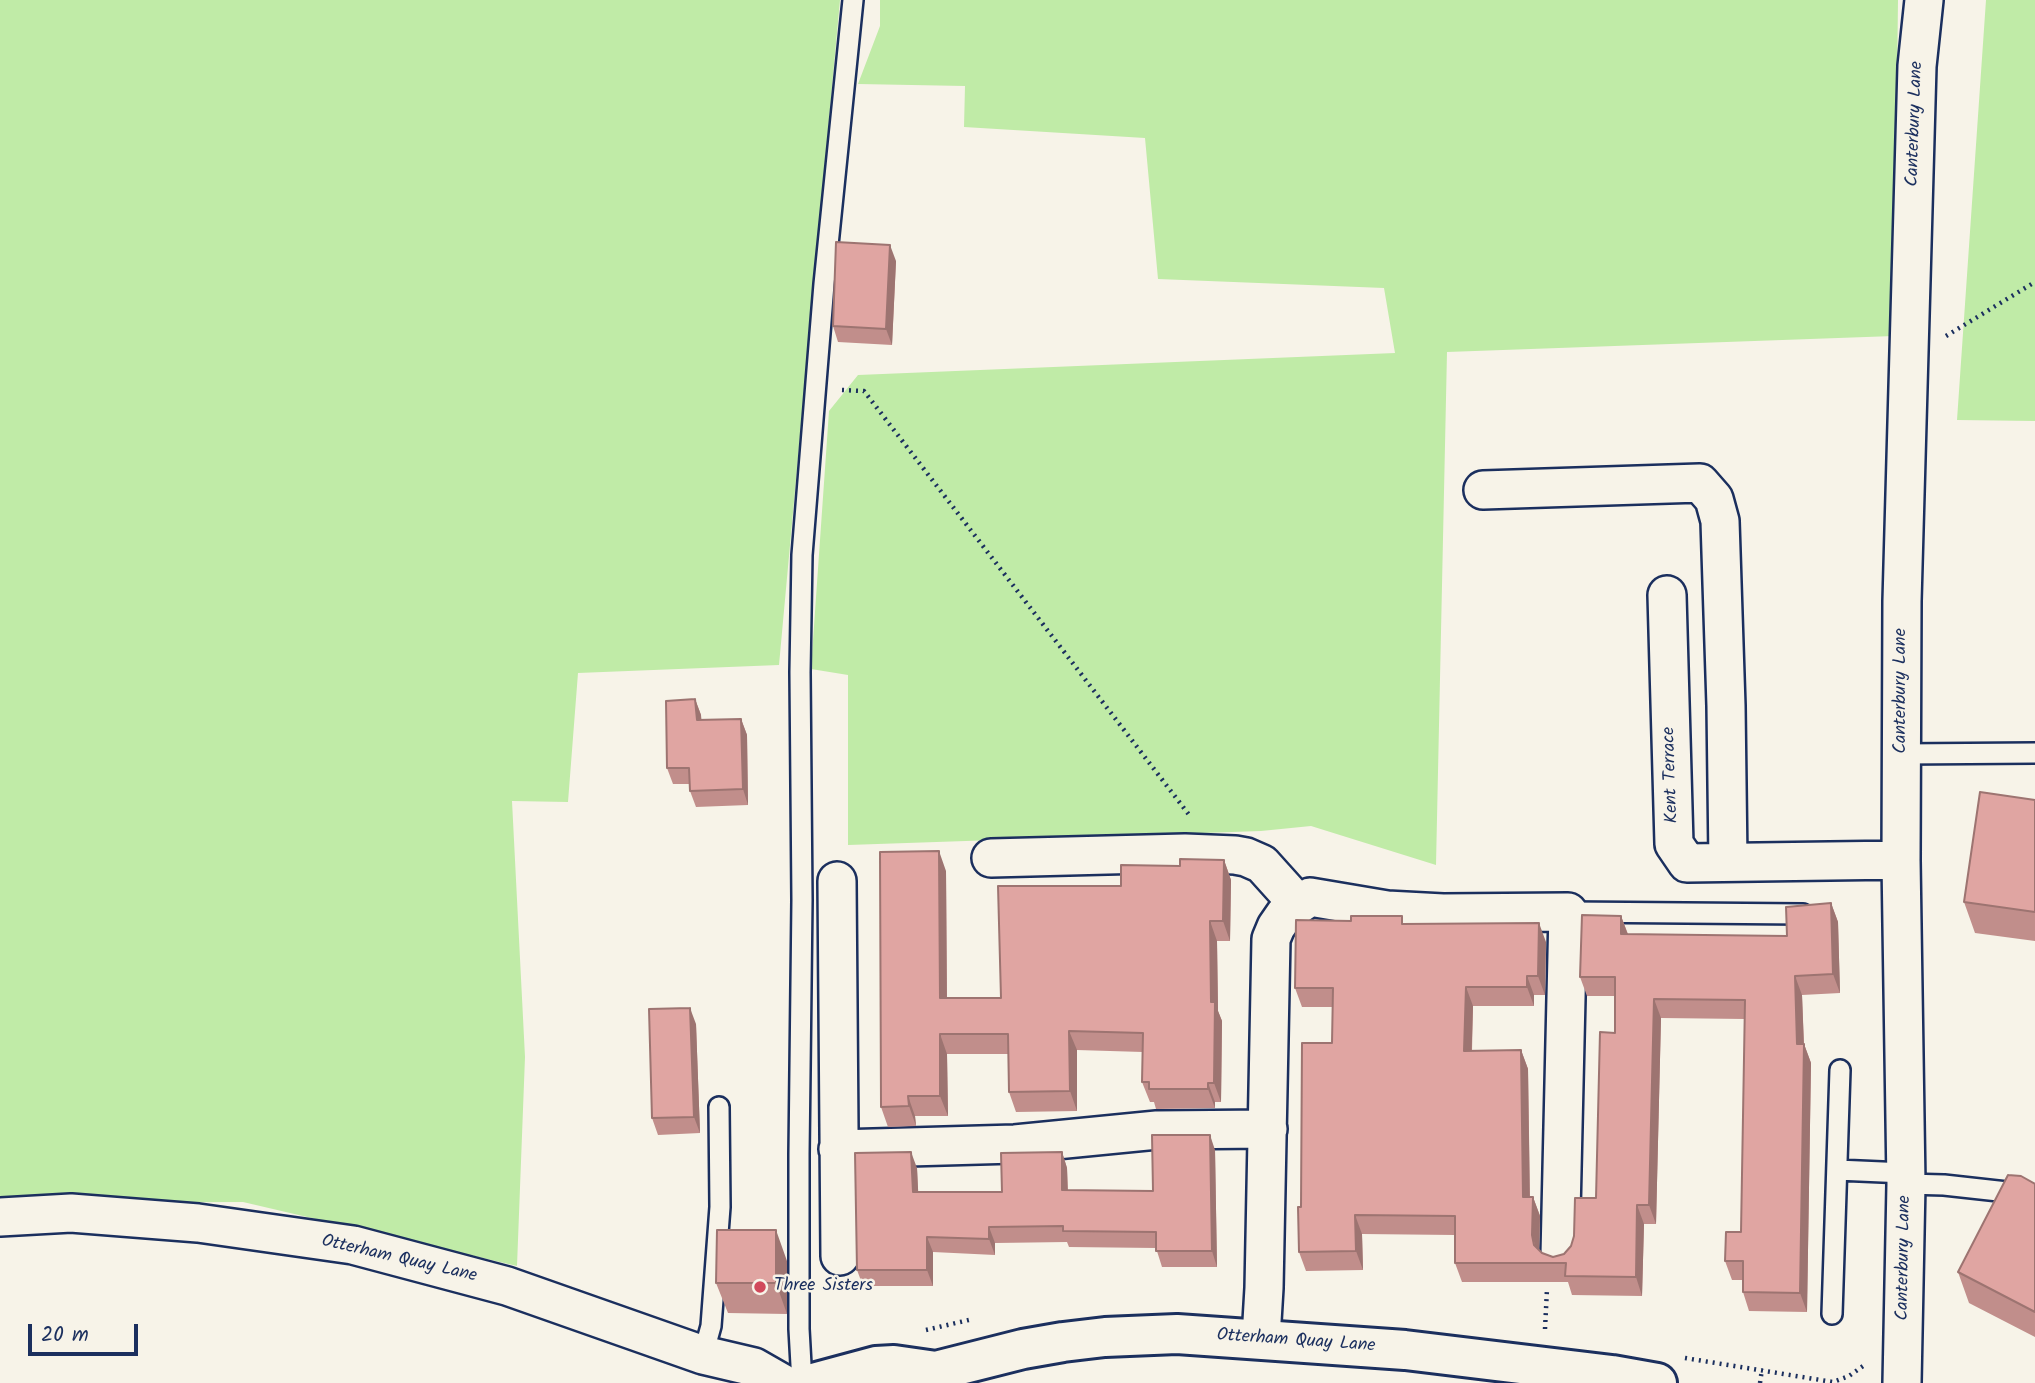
<!DOCTYPE html>
<style>
body{margin:0}
#map{position:relative;width:2035px;height:1383px;overflow:hidden;background:#f7f3e8;font-family:Kalam,sans-serif}
canvas{display:block}
.scale{position:absolute;left:28px;top:1324px;width:110px;height:32px;box-sizing:border-box;border:4px solid #1b2f5e;border-top:0;padding-left:9px;font-size:21px;line-height:24px;white-space:nowrap;color:#1b2f5e;-webkit-text-stroke:5px #f7f3e8;paint-order:stroke}
</style>
<div id="map">
<canvas width="2035" height="1383"></canvas>
<div class="scale">20 m</div>
</div>
<script>
const c = document.querySelector('canvas').getContext('2d');
c.lineJoin = 'round';
function paint(path, color) { c.fillStyle = color; c.fill(path, 'evenodd'); }
const shape = rows => new Path2D(rows.map(r => 'M' + r).join(''));
function trace(path, color, width, dash) { c.strokeStyle = color; c.lineWidth = width; c.lineCap = dash ? 'butt' : 'round'; c.setLineDash(dash || []); c.stroke(path); }
function drawText(font, color, halo, rows, align = 'center') {
  c.font = font + ' Kalam,sans-serif'; c.lineWidth = 5; c.setLineDash([]); c.textBaseline = 'middle'; c.strokeStyle = halo; c.fillStyle = color; for (const [text, x, y, turn = 0] of rows) {
    c.save(); c.translate(x, y); c.rotate((+turn || 0) * Math.PI / 180); c.textAlign = isNaN(turn) ? turn : align; if (halo) c.strokeText(text, 0, 0); c.fillText(text, 0, 0); c.restore();
  }
}
paint(shape([
 [0,0,840,0,779,665,578,673,568,802,512,801,525,1057,517,1266,243,1202,0,1203],
 [880,0,1898,0,1894,336,1447,352,1436,865,1311,826,1261,831,848,845,848,675,811,669,829,411,858,375,1395,353,1384,288,1158,279,1145,138,964,127,965,86,858,84,880,26],
 [1986,0,2035,0,2035,421,1957,420]
]), '#c0eba7');
const lane = shape([
 [1902,754,2035,753],
 [1568,912,1803,914],
 [1837,1170,1905,1173],
 [1906,1184,1944,1185,2035,1195],
 [1832,1314,1840,1070],
 [703,1355,711,1326,720,1207,719,1107],
 [802,1383,799,1329,799,1154,802,900,800,672,802,555,824,284,853,0]
]);
const street = shape([
 [1483,490,1700,483,1714,499,1720,521,1726,706,1728,861],
 [1667,595,1674,844,1687,863,1901,860],
 [991,858,1185,853,1235,855,1246,857,1262,864,1298,904],
 [837,881,840,1256],
 [838,1149,1015,1144,1157,1130,1268,1129],
 [0,1217,71,1213,198,1223,353,1245,507,1286,703,1355,754,1367,782,1383],
 [1261,1338,1264,1288,1271,939,1276,927,1285,914,1310,897,1387,910,1443,913,1568,912,1560,1255],
 [1902,1383,1906,1184,1901,860,1902,601,1917,66,1924,0]
]);
const secondary = shape([
 [813,1383,876,1366,894,1365,936,1371,1023,1349,1063,1342,1105,1337,1177,1334,1405,1350,1612,1375,1657,1383]
]);
trace(lane, '#1b2f5e', 24);
trace(street, '#1b2f5e', 42);
trace(secondary, '#1b2f5e', 44);
trace(shape([
 [1946,336,2035,282],
 [842,390,864,391,1190,816],
 [1545,1329,1547,1289],
 [926,1330,973,1319],
 [1685,1358,1833,1382,1849,1376,1866,1364],
 [1760,1383,1762,1369]
]), '#1b2f5e', 4.5, [2, 5]);
trace(lane, '#f7f3e8', 19);
trace(street, '#f7f3e8', 37);
trace(secondary, '#f7f3e8', 38);
paint(shape([
 [896,261,892,345,838,342,833,326],
 [695,699,701,715,701,720,741,719,747,735,748,805,696,807,690,791,690,784,673,784,667,768],
 [2035,800,2035,941,1975,933,1964,902],
 [1224,860,1231,880,1230,941,1217,941,1218,1011,1222,1021,1221,1102,1215,1102,1215,1108,1156,1109,1154,1102,1150,1102,1142,1082,1143,1052,1077,1050,1077,1111,1016,1112,1009,1092,1008,1054,947,1054,948,1116,915,1116,916,1126,888,1127,881,1107,946,871,947,998,1001,998,1121,886,1180,866],
 [1831,903,1838,922,1840,993,1802,995,1804,1044,1811,1063,1807,1312,1749,1311,1743,1292,1743,1280,1732,1280,1725,1261,1741,1232,1745,1019,1661,1018,1656,1224,1644,1224,1642,1296,1572,1295,1568,1282,1462,1282,1455,1263,1455,1235,1362,1234,1363,1270,1306,1271,1299,1252,1301,1207,1332,1043,1333,1007,1302,1007,1295,988,1405,924,1546,942,1545,995,1534,995,1534,1006,1473,1006,1472,1051,1521,1050,1528,1069,1530,1197,1533,1197,1540,1216,1539,1251,1542,1253,1553,1257,1564,1254,1571,1246,1596,1198,1615,1033,1615,996,1587,996,1580,977,1621,916,1628,934,1787,936],
 [696,1024,700,1133,658,1135,652,1118],
 [1215,1150,1217,1267,1162,1267,1156,1248,1069,1247,1067,1242,995,1243,995,1255,933,1252,933,1286,863,1286,857,1270,917,1168,918,1192,1002,1192,1062,1152,1067,1168,1068,1190,1153,1191],
 [2035,1184,2035,1337,1969,1303,1958,1272],
 [787,1261,787,1314,728,1313,716,1283]
]), '#c18e8b');
paint(shape([
 [890,245,896,261,892,345,886,329],
 [695,699,701,715,703,736,697,720],
 [741,719,747,735,748,805,743,789],
 [939,851,946,871,947,1018,940,998],
 [1224,860,1231,880,1230,941,1223,921],
 [1831,903,1838,922,1840,993,1833,974],
 [1621,916,1628,935,1621,934],
 [1210,921,1217,941,1218,1011,1222,1021,1221,1102,1214,1083,1211,1002],
 [1539,923,1546,942,1545,995,1538,976],
 [1527,976,1534,995,1534,1006,1527,987],
 [1795,976,1802,995,1804,1049,1804,1044,1811,1063,1807,1312,1800,1293,1797,1044],
 [1466,987,1473,1006,1471,1070,1464,1051],
 [1654,999,1661,1018,1656,1224,1649,1205],
 [690,1008,696,1024,700,1133,694,1117],
 [1069,1031,1077,1050,1077,1111,1070,1091],
 [940,1034,947,1054,948,1116,940,1096],
 [1521,1050,1528,1069,1530,1216,1523,1197],
 [1208,1083,1215,1102,1215,1108,1208,1089],
 [908,1096,915,1116,916,1126,909,1106],
 [1210,1135,1215,1150,1217,1267,1212,1251],
 [911,1152,917,1168,919,1208,913,1192],
 [1062,1152,1067,1168,1068,1205,1062,1190],
 [1533,1197,1540,1216,1539,1255,1541,1264,1532,1235],
 [1637,1205,1644,1224,1642,1296,1636,1277],
 [1355,1215,1362,1234,1363,1270,1356,1251],
 [989,1227,995,1243,995,1255,989,1239],
 [776,1230,787,1261,787,1314,776,1283],
 [927,1237,933,1252,933,1286,927,1270]
]), '#9d7471');
const building = shape([
 [836,242,890,245,886,329,833,326,836,242],
 [695,699,697,720,741,719,743,789,690,791,689,768,667,768,666,701,695,699],
 [1980,792,2035,800,2035,912,1964,902,1980,792],
 [939,851,940,998,1001,998,998,886,1121,886,1121,865,1180,866,1180,859,1224,860,1223,921,1210,921,1211,1002,1215,1002,1214,1083,1208,1083,1208,1089,1149,1089,1149,1082,1142,1082,1143,1033,1069,1031,1070,1091,1009,1092,1008,1034,940,1034,940,1096,908,1096,909,1106,881,1107,880,852,939,851],
 [1831,903,1833,974,1795,976,1797,1044,1804,1044,1800,1293,1743,1292,1743,1261,1725,1261,1726,1232,1741,1232,1745,1000,1654,999,1649,1205,1637,1205,1636,1277,1565,1276,1566,1263,1455,1263,1455,1216,1355,1215,1356,1251,1299,1252,1298,1207,1301,1207,1302,1043,1332,1043,1333,988,1295,988,1296,920,1351,921,1351,916,1402,916,1402,924,1539,923,1538,976,1527,976,1527,987,1466,987,1464,1051,1521,1050,1523,1197,1533,1197,1532,1235,1534,1245,1542,1253,1553,1257,1564,1254,1571,1246,1574,1236,1575,1198,1596,1198,1600,1032,1615,1033,1615,977,1580,977,1582,915,1621,916,1621,934,1787,936,1786,907,1831,903],
 [690,1008,694,1117,652,1118,649,1009,690,1008],
 [1152,1135,1210,1135,1212,1251,1156,1251,1156,1232,1063,1231,1063,1226,989,1227,989,1239,927,1237,927,1270,857,1270,855,1153,911,1152,913,1192,1002,1192,1001,1153,1062,1152,1062,1190,1153,1191,1152,1135],
 [2008,1175,2021,1176,2035,1184,2035,1312,1958,1272,2008,1175],
 [717,1230,776,1230,776,1283,716,1283,717,1230]
]);
paint(building, '#e0a5a2');
trace(building, '#9d7471', 2);
for (const [x, y, r, color] of [
 [760,1287,7,"#d1495b"]
]) { const dot = new Path2D(); dot.arc(x, y, r, 0, 2 * Math.PI); c.fillStyle = color; c.fill(dot); trace(dot, '#f7f3e8', 2.5); }
drawText('18px', '#1b2f5e', '#f7f3e8', [
 ["Canterbury Lane",1916,124,-88],
 ["Canterbury Lane",1902,691,-90],
 ["Kent Terrace",1672,775,-92],
 ["Canterbury Lane",1905,1258,-89],
 ["Otterham Quay Lane",399,1260,13],
 ["Otterham Quay Lane",1296,1342,4]
]);
drawText('18px', '#1b2f5e', '#f7f3e8', [
 ["Three Sisters",774,1287]
], 'left');
</script>
